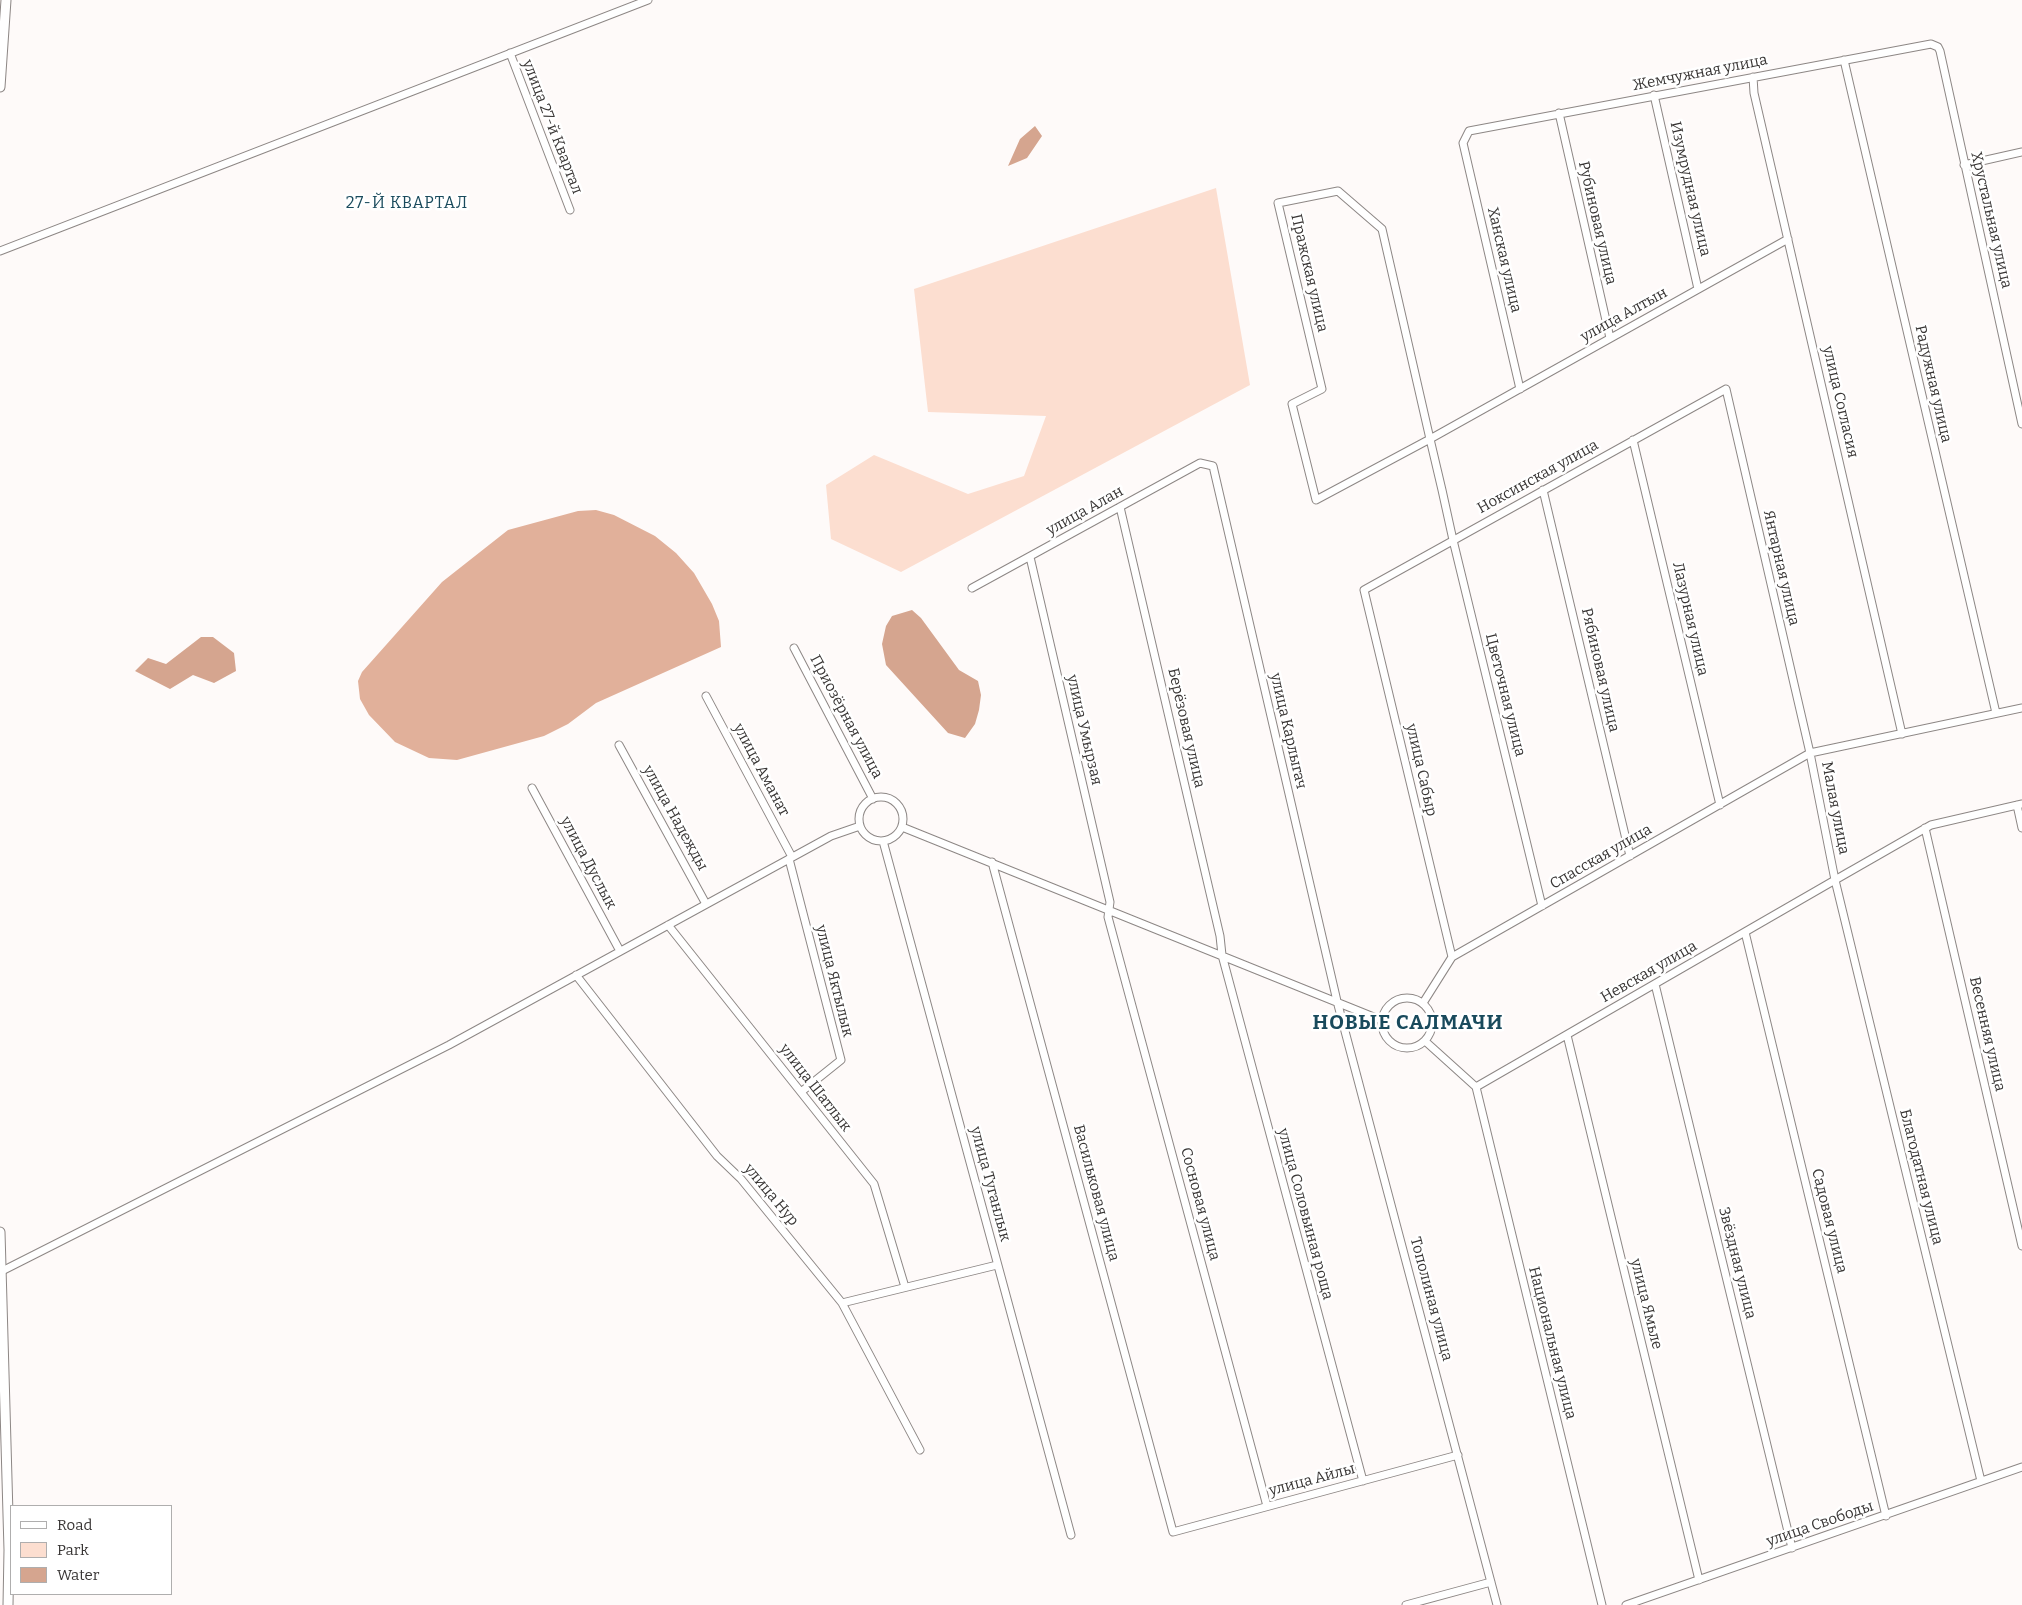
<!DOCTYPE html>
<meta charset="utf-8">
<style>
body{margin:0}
#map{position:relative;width:2022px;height:1605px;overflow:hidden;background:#fefaf9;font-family:Bitter,serif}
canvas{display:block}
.legend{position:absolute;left:10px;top:1505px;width:162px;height:90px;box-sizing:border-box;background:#fff;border:1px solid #afaeae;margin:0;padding:6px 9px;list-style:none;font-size:15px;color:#383534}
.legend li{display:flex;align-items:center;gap:10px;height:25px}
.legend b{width:25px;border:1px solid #afaeae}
</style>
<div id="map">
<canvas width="2022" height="1605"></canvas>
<ul class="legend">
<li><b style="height:6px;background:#fff"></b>Road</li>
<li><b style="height:14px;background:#fcded0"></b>Park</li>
<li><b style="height:14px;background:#d5a58f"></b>Water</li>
</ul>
</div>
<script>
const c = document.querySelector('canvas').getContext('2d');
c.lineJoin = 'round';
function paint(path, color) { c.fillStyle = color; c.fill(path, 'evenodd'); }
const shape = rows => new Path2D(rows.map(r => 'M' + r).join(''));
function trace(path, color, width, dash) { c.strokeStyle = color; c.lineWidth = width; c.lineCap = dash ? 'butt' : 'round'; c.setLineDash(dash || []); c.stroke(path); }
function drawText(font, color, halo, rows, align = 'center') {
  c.font = font + ' Bitter,serif'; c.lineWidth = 5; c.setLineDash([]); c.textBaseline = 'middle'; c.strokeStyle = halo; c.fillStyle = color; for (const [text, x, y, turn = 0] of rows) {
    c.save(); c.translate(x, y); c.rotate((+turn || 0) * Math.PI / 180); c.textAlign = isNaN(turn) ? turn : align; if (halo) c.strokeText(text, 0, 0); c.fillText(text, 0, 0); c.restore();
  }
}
paint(shape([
 [1216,188,1250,385,901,572,831,539,826,485,874,455,968,494,1024,476,1046,416,928,412,914,289]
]), '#fcded0');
paint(shape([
 [596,510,614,515,655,536,676,553,694,573,712,604,719,621,721,647,596,703,568,724,544,736,457,760,429,758,395,742,369,715,360,699,358,681,362,672,442,582,508,530,578,511]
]), '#e1b09a');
paint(shape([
 [1035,126,1042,136,1027,158,1008,166,1020,139],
 [912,610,921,618,959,670,978,681,981,695,979,710,975,724,965,738,948,733,886,665,882,644,886,626,892,616],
 [201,637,213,637,234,653,236,671,214,683,193,675,170,689,135,671,148,658,166,664]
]), '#d5a58f');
const minor = shape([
 [510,53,570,210],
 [1844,60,1996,713],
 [1753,77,1754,93,1902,734],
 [1654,95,1698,289],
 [1559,113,1610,338],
 [1964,165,2022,152],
 [0,251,648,0],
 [1520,389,1463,143,1469,131,1931,44,1938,47,1940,51,2022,424],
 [1633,440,1720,805],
 [1543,490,1630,856],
 [1120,507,1220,936,1222,955,1363,1481],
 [1030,557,1110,902,1108,917,1267,1506],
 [972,588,1200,463,1213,466,1337,1001,1497,1605],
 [794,648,873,799],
 [706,696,792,857],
 [2022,708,1810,753,1835,880,1931,825,2022,804],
 [619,745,706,904],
 [532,788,620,951],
 '859 819a22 22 0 1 1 44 0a22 22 0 1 1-44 0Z',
 [2017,805,2022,828],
 [902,827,1381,1020],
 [1925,828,2022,1246],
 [883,841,1071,1535],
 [789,859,841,1060,801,1092],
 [992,862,1173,1532,1458,1455],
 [1542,906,1453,540,1442,490,1430,439,1382,229,1338,191,1278,203,1322,389,1292,404,1316,500,1430,439,1788,239],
 [668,925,874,1184,905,1287],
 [1745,932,1886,1516],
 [576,975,717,1156,741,1179,842,1303,920,1450],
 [1655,984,1792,1548],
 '1382 1023a25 25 0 1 1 50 0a25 25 0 1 1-50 0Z',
 [1423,1003,1452,957,1810,753,1726,389,1364,590,1452,957],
 [1567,1035,1699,1580],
 [1425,1041,1476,1087],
 [1476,1087,1835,880,1981,1481],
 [1476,1087,1602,1605],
 [2,1271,449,1045,831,836,860,826],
 [842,1303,997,1265],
 [1406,1605,1491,1582],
 [1626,1605,2022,1467]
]);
const tertiary = shape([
 [0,87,6,0],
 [0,1232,9,1550,8,1605]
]);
trace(minor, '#8d8785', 9);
trace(tertiary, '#8d8785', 11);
trace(minor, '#fff', 7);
trace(tertiary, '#fff', 9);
drawText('15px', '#383534', '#fff', [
 ["Жемчужная улица",1700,73,-11],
 ["улица 27-й Квартал",552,127,69],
 ["Изумрудная улица",1690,189,77],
 ["Хрустальная улица",1991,220,77],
 ["Рубиновая улица",1597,223,77],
 ["Ханская улица",1504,260,77],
 ["Пражская улица",1309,273,77],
 ["улица Алтын",1624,315,-29],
 ["Радужная улица",1933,384,77],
 ["улица Согласия",1840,402,77],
 ["Ноксинская улица",1538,477,-29],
 ["улица Алан",1085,511,-29],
 ["Янтарная улица",1781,568,77],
 ["Лазурная улица",1690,619,77],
 ["Рябиновая улица",1600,670,77],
 ["Цветочная улица",1505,695,76],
 ["Приозёрная улица",846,717,62],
 ["Берёзовая улица",1186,728,77],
 ["улица Умырзая",1084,730,77],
 ["улица Карлыгач",1288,731,77],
 ["улица Аманат",761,770,62],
 ["улица Сабыр",1421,770,77],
 ["Малая улица",1835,808,79],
 ["улица Надежды",675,818,61],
 ["Спасская улица",1601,857,-30],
 ["улица Дуслык",588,863,62],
 ["Невская улица",1649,972,-30],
 ["улица Яктылык",834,981,76],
 ["Весенняя улица",1987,1034,77],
 ["улица Шатлык",815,1088,52],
 ["Благодатная улица",1921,1177,76],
 ["улица Туганлык",990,1184,75],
 ["Васильковая улица",1096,1193,75],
 ["улица Нур",771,1195,50],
 ["Сосновая улица",1200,1204,75],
 ["улица Соловьиная роща",1305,1214,75],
 ["Садовая улица",1829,1221,76],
 ["Звёздная улица",1737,1263,76],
 ["Тополиная улица",1431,1299,75],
 ["улица Ямьле",1646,1304,76],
 ["Национальная улица",1552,1343,76],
 ["улица Айлы",1312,1480,-15],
 ["улица Свободы",1820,1524,-19]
]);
c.letterSpacing = '1px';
drawText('16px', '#194a5c', '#fff', [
 ["27-Й КВАРТАЛ",407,204]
]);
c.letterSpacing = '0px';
c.letterSpacing = '1px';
drawText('bold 20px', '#194a5c', '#fff', [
 ["НОВЫЕ САЛМАЧИ",1408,1023]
]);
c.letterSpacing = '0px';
</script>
